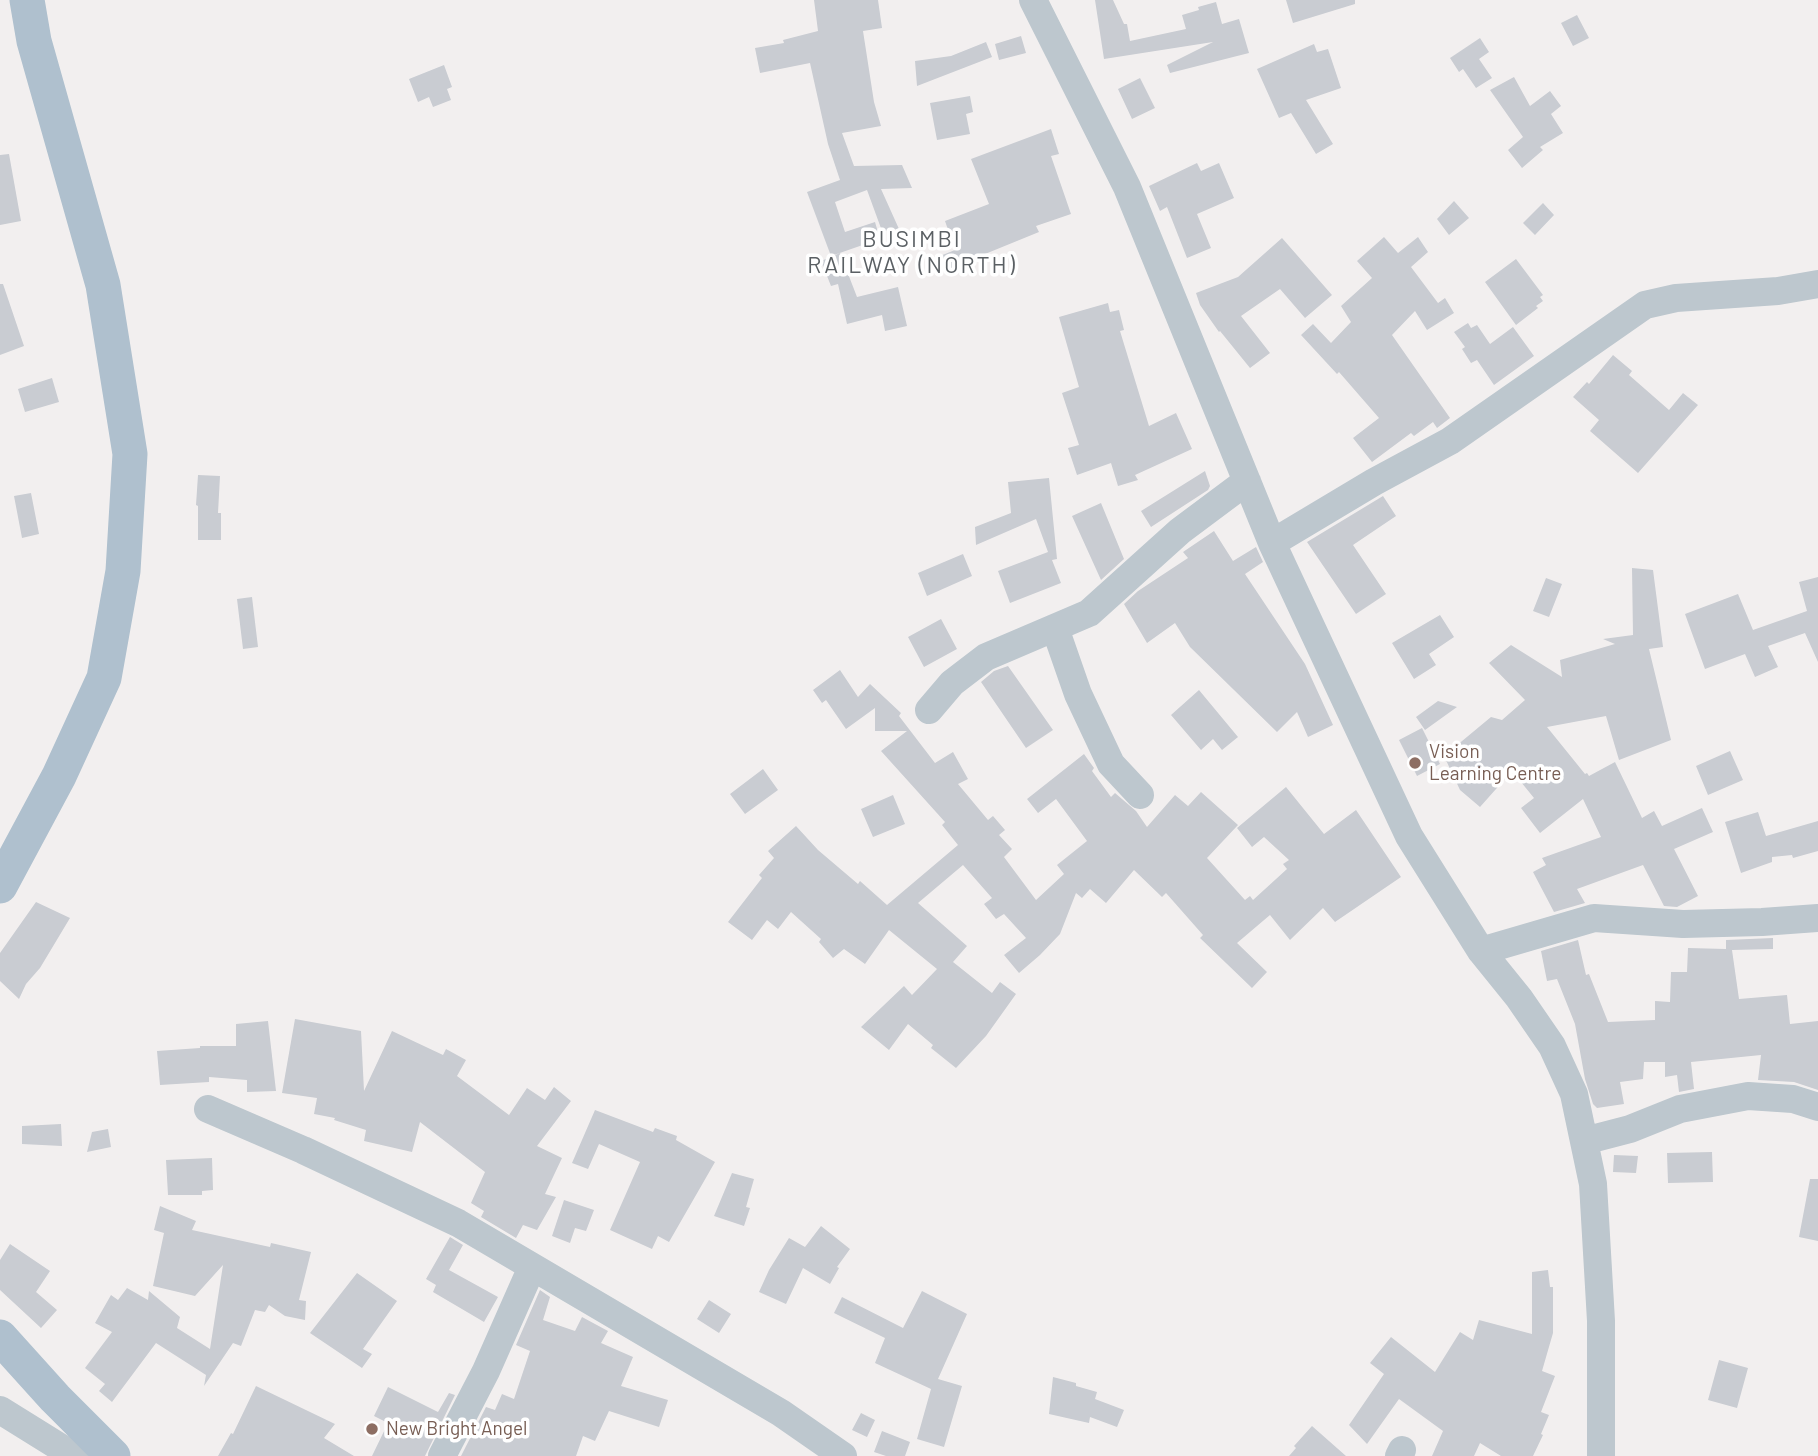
<!DOCTYPE html>
<style>
body{margin:0}
canvas{display:block;background:#f2efef}
</style>
<canvas width="1818" height="1456"></canvas>
<script>
const c = document.querySelector('canvas').getContext('2d');
c.lineJoin = 'round';
function paint(path, color) { c.fillStyle = color; c.fill(path, 'evenodd'); }
const shape = rows => new Path2D(rows.map(r => 'M' + r).join(''));
function trace(path, color, width, dash) { c.strokeStyle = color; c.lineWidth = width; c.lineCap = dash ? 'butt' : 'round'; c.setLineDash(dash || []); c.stroke(path); }
function drawText(font, color, halo, rows, align = 'center') {
  c.font = font + ' Barlow,sans-serif'; c.lineWidth = 7; c.setLineDash([]); c.textBaseline = 'middle'; c.strokeStyle = halo; c.fillStyle = color; for (const [text, x, y, turn = 0] of rows) {
    c.save(); c.translate(x, y); c.rotate((+turn || 0) * Math.PI / 180); c.textAlign = isNaN(turn) ? turn : align; if (halo) c.strokeText(text, 0, 0); c.fillText(text, 0, 0); c.restore();
  }
}
paint(shape([
 [814,0,878,0,882,28,863,31,874,102,881,126,842,133,854,166,902,165,912,188,881,189,899,229,882,231,867,190,835,202,845,232,875,222,880,239,831,256,807,192,840,180,828,144,810,63,760,73,755,48,784,43,783,40,818,31],
 [1095,0,1113,0,1124,24,1127,24,1130,41,1186,29,1182,15,1199,10,1198,7,1216,2,1222,24,1239,19,1249,53,1170,73,1167,65,1213,42,1104,59],
 [1286,0,1355,0,1355,4,1293,23],
 [1577,15,1589,38,1573,46,1561,23],
 [1021,36,1026,53,999,60,995,44],
 [1480,38,1489,52,1479,59,1492,78,1476,88,1463,69,1459,72,1450,58],
 [986,42,992,57,917,86,915,61,951,56],
 [1314,44,1317,52,1328,49,1341,88,1306,100,1333,144,1316,154,1291,113,1279,118,1257,69],
 [444,65,452,87,447,89,451,100,433,107,429,97,418,102,409,79],
 [1514,77,1530,106,1550,91,1561,106,1551,114,1563,133,1540,147,1543,150,1522,168,1508,150,1523,137,1490,90],
 [1140,78,1155,108,1132,119,1118,89],
 [970,96,973,112,966,114,970,134,937,140,930,103],
 [1051,129,1059,154,1051,156,1071,214,1036,226,1039,232,936,274,930,260,955,250,945,221,989,204,971,159],
 [9,154,21,221,0,225,0,155],
 [1197,163,1201,171,1219,163,1234,198,1197,214,1211,248,1187,258,1167,207,1160,211,1149,186],
 [1454,201,1469,218,1449,235,1437,219],
 [1543,203,1554,215,1535,235,1523,223],
 [1384,237,1398,253,1418,237,1428,252,1411,267,1438,303,1445,298,1454,313,1427,330,1415,311,1392,335,1450,418,1437,428,1433,422,1414,436,1411,433,1372,462,1353,438,1379,418,1339,372,1337,374,1301,335,1313,324,1331,343,1351,322,1341,306,1372,278,1357,261],
 [1282,238,1332,295,1305,318,1280,289,1241,316,1270,353,1250,368,1220,331,1219,332,1200,305,1196,293,1238,277],
 [840,253,857,297,898,287,907,326,885,331,882,315,847,324,838,284,831,286,821,261],
 [1516,259,1543,295,1540,297,1543,301,1536,306,1538,308,1516,325,1485,282],
 [0,284,3,284,24,346,0,355],
 [1108,303,1110,312,1119,310,1124,330,1120,331,1149,426,1176,413,1192,449,1135,475,1138,480,1118,486,1111,463,1077,475,1068,448,1079,445,1062,393,1079,387,1059,317],
 [1468,323,1471,328,1477,325,1490,344,1513,327,1534,356,1494,385,1477,360,1471,363,1462,349,1465,347,1454,332],
 [1613,355,1632,371,1629,375,1669,410,1683,393,1698,405,1638,473,1590,431,1599,420,1573,397,1587,382,1589,384],
 [52,378,59,402,25,412,18,389],
 [1205,471,1210,486,1208,490,1151,527,1141,511],
 [198,475,220,476,218,513,221,513,221,540,198,540,198,506,196,505],
 [1049,478,1057,559,1052,560,1061,583,1010,603,998,571,1048,552,1036,519,976,545,975,527,1011,513,1008,482],
 [31,493,39,534,22,538,14,496],
 [1383,496,1396,516,1353,545,1386,594,1356,614,1307,542],
 [1101,503,1124,559,1101,580,1072,516],
 [1214,531,1233,561,1256,547,1263,562,1245,574,1305,664,1333,725,1308,737,1297,712,1277,732,1190,647,1175,623,1147,643,1124,604,1138,591,1188,558,1183,552],
 [963,554,972,576,927,596,918,573],
 [1632,568,1653,570,1663,647,1649,649,1671,740,1619,760,1606,716,1547,727,1585,774,1587,773,1589,776,1615,762,1642,818,1654,811,1662,826,1702,808,1713,832,1674,849,1698,896,1677,907,1664,906,1643,865,1577,889,1585,903,1554,912,1533,872,1546,865,1542,858,1601,837,1583,799,1540,833,1521,808,1534,798,1512,771,1480,807,1460,790,1444,756,1491,717,1502,720,1525,700,1489,663,1511,645,1562,677,1560,660,1615,644,1603,639,1633,635],
 [1818,577,1818,662,1805,633,1768,646,1778,667,1755,677,1745,654,1705,669,1685,614,1738,594,1753,630,1807,611,1799,582],
 [1546,578,1562,584,1549,617,1533,611],
 [252,597,258,647,243,649,237,599],
 [1440,615,1454,637,1429,654,1436,665,1414,679,1392,643],
 [941,619,957,649,924,667,908,637],
 [1008,666,1053,730,1026,748,981,682,994,671],
 [840,670,858,697,870,684,901,713,899,716,935,763,953,752,968,779,958,784,988,820,993,816,1005,830,999,835,1012,849,1004,857,1036,900,1064,874,1057,865,1087,841,1056,799,1038,813,1027,799,1084,754,1094,768,1092,771,1111,797,1115,793,1136,811,1147,827,1175,795,1188,806,1201,792,1238,825,1207,858,1245,900,1250,896,1253,900,1287,869,1283,864,1289,860,1264,837,1252,847,1237,828,1286,787,1324,834,1356,810,1401,877,1335,922,1323,908,1290,940,1270,915,1237,943,1267,972,1252,988,1200,938,1203,935,1166,893,1162,897,1134,870,1106,903,1090,889,1082,898,1076,893,1060,934,1040,955,1019,973,1004,955,1026,938,1004,914,996,919,984,904,992,898,963,865,918,903,967,946,953,962,992,993,1000,982,1016,994,986,1036,956,1068,931,1048,933,1045,908,1024,889,1050,861,1027,904,986,912,995,937,969,889,930,865,964,844,949,833,958,819,942,821,939,791,912,778,929,767,920,752,940,728,922,762,878,759,875,774,858,768,851,796,826,818,850,858,884,860,881,887,905,958,845,942,825,945,822,881,751,907,731,875,731,875,708,846,729,826,700,822,703,813,690],
 [1199,690,1238,737,1222,750,1213,739,1201,750,1171,715],
 [1438,701,1457,707,1425,730,1416,717],
 [1422,728,1440,764,1417,776,1399,740],
 [1730,751,1743,780,1708,795,1696,766],
 [763,769,778,790,745,814,730,794],
 [893,795,905,824,873,837,861,809],
 [1758,812,1766,836,1818,821,1818,851,1793,858,1792,855,1772,857,1772,862,1741,873,1725,822],
 [36,902,70,918,40,968,26,984,19,999,0,981,0,953],
 [1773,938,1773,949,1732,950,1739,999,1787,995,1790,1024,1818,1021,1818,1090,1794,1082,1758,1080,1761,1055,1691,1062,1694,1089,1679,1092,1677,1075,1665,1077,1665,1062,1644,1062,1643,1079,1620,1082,1624,1104,1597,1108,1593,1104,1585,1079,1575,1024,1557,979,1547,981,1541,951,1578,940,1586,975,1589,974,1608,1022,1655,1020,1655,1001,1670,1002,1671,972,1687,972,1688,948,1726,949,1726,940],
 [295,1019,361,1031,364,1091,392,1031,443,1055,446,1049,466,1060,457,1076,509,1115,527,1088,545,1100,554,1087,571,1101,537,1146,562,1158,545,1194,556,1197,537,1230,523,1225,516,1238,481,1217,484,1211,471,1203,485,1172,420,1122,412,1152,364,1141,366,1130,334,1120,335,1118,314,1114,317,1098,282,1093],
 [268,1021,276,1091,247,1092,247,1080,209,1077,209,1082,160,1085,157,1051,200,1048,200,1046,236,1046,236,1024],
 [595,1110,653,1132,655,1128,677,1136,676,1140,715,1162,669,1242,658,1236,652,1249,610,1230,640,1162,599,1144,588,1169,572,1163],
 [61,1124,62,1146,22,1144,22,1126],
 [108,1129,111,1147,87,1152,92,1132],
 [1712,1152,1713,1182,1668,1183,1667,1153],
 [1614,1155,1638,1156,1636,1173,1613,1172],
 [212,1158,213,1190,202,1191,202,1195,168,1195,166,1160],
 [732,1173,754,1179,746,1207,750,1208,744,1226,714,1216],
 [1810,1179,1818,1179,1818,1241,1799,1237],
 [564,1200,594,1210,586,1231,575,1228,570,1243,552,1236],
 [160,1206,196,1221,192,1230,270,1247,271,1243,311,1252,299,1300,306,1301,305,1320,285,1316,269,1305,265,1312,255,1310,241,1346,233,1343,204,1386,206,1375,156,1343,112,1402,99,1391,105,1384,85,1368,112,1332,95,1323,111,1295,118,1300,127,1288,148,1300,149,1291,180,1317,177,1328,210,1349,223,1265,195,1296,153,1286,164,1233,154,1230],
 [821,1226,850,1249,837,1267,839,1268,830,1284,803,1268,786,1304,759,1292,769,1270,789,1238,805,1247],
 [450,1237,463,1245,449,1270,498,1297,484,1322,433,1292,436,1285,426,1279],
 [10,1244,50,1271,36,1292,57,1310,41,1328,0,1290,0,1260],
 [1548,1270,1550,1287,1553,1287,1553,1333,1542,1371,1555,1376,1541,1412,1549,1415,1541,1434,1543,1435,1533,1456,1501,1456,1480,1443,1474,1456,1432,1456,1443,1431,1399,1399,1367,1444,1349,1425,1384,1374,1370,1363,1391,1337,1435,1372,1460,1332,1473,1340,1479,1320,1532,1334,1532,1272],
 [357,1273,397,1301,363,1349,372,1354,362,1368,310,1333],
 [540,1290,550,1297,543,1320,575,1331,582,1317,608,1331,601,1343,633,1357,621,1386,668,1400,659,1427,609,1411,595,1441,583,1436,576,1456,461,1456,486,1407,495,1410,502,1394,514,1399,530,1351,516,1345],
 [922,1291,967,1314,938,1379,962,1386,944,1447,917,1439,931,1389,875,1363,885,1338,834,1313,842,1297,903,1328],
 [709,1300,731,1314,719,1333,697,1319],
 [1719,1360,1748,1368,1737,1408,1708,1400],
 [1053,1377,1076,1383,1076,1386,1097,1392,1095,1399,1124,1410,1117,1427,1090,1417,1089,1423,1049,1414],
 [256,1386,335,1424,324,1438,354,1456,218,1456,231,1433,233,1434],
 [388,1387,438,1412,449,1393,455,1395,425,1456,372,1456,388,1423,374,1416],
 [861,1413,875,1420,867,1437,852,1430],
 [1312,1426,1346,1456,1289,1456,1296,1448,1294,1446],
 [882,1431,910,1442,905,1456,886,1456,874,1452]
]), '#c9ccd2');
trace(shape([
 [1033,0,1127,187,1272,543,1409,836,1481,951,1519,998,1552,1046,1574,1094,1593,1184,1601,1321,1601,1456],
 [1272,543,1374,482,1450,441,1645,305,1676,298,1778,291,1818,284],
 [1055,628,1078,694,1111,764,1140,795],
 [929,710,952,683,986,657,1089,613,1180,531,1247,481],
 [1481,951,1594,918,1683,924,1762,922,1818,918],
 [208,1109,303,1150,458,1223,781,1413,843,1456],
 [1584,1141,1630,1129,1680,1109,1748,1096,1793,1099,1818,1107],
 [0,1410,74,1456],
 [442,1456,486,1371,532,1267],
 [1399,1456,1402,1450]
]), '#bdc7ce', 28);
trace(shape([
 [0,886,59,776,104,678,123,571,130,454,103,285,34,41,27,0],
 [0,1337,55,1398,113,1456]
]), '#afc0ce', 35);
for (const [x, y, r, color] of [
 [1415,763,7,"#8d6e63"],
 [372,1429,7,"#8d6e63"]
]) { const dot = new Path2D(); dot.arc(x, y, r, 0, 2 * Math.PI); c.fillStyle = color; c.fill(dot); trace(dot, '#fff', 2.5); }
drawText('19px', '#785e54', '#fff', [
 ["Vision",1429,752],
 ["Learning Centre",1429,774],
 ["New Bright Angel",386,1429]
], 'left');
c.letterSpacing = '2px';
drawText('23px', '#5b6064', '#fff', [
 ["BUSIMBI",912,239],
 ["RAILWAY (NORTH)",912,265]
]);
c.letterSpacing = '0px';
</script>
